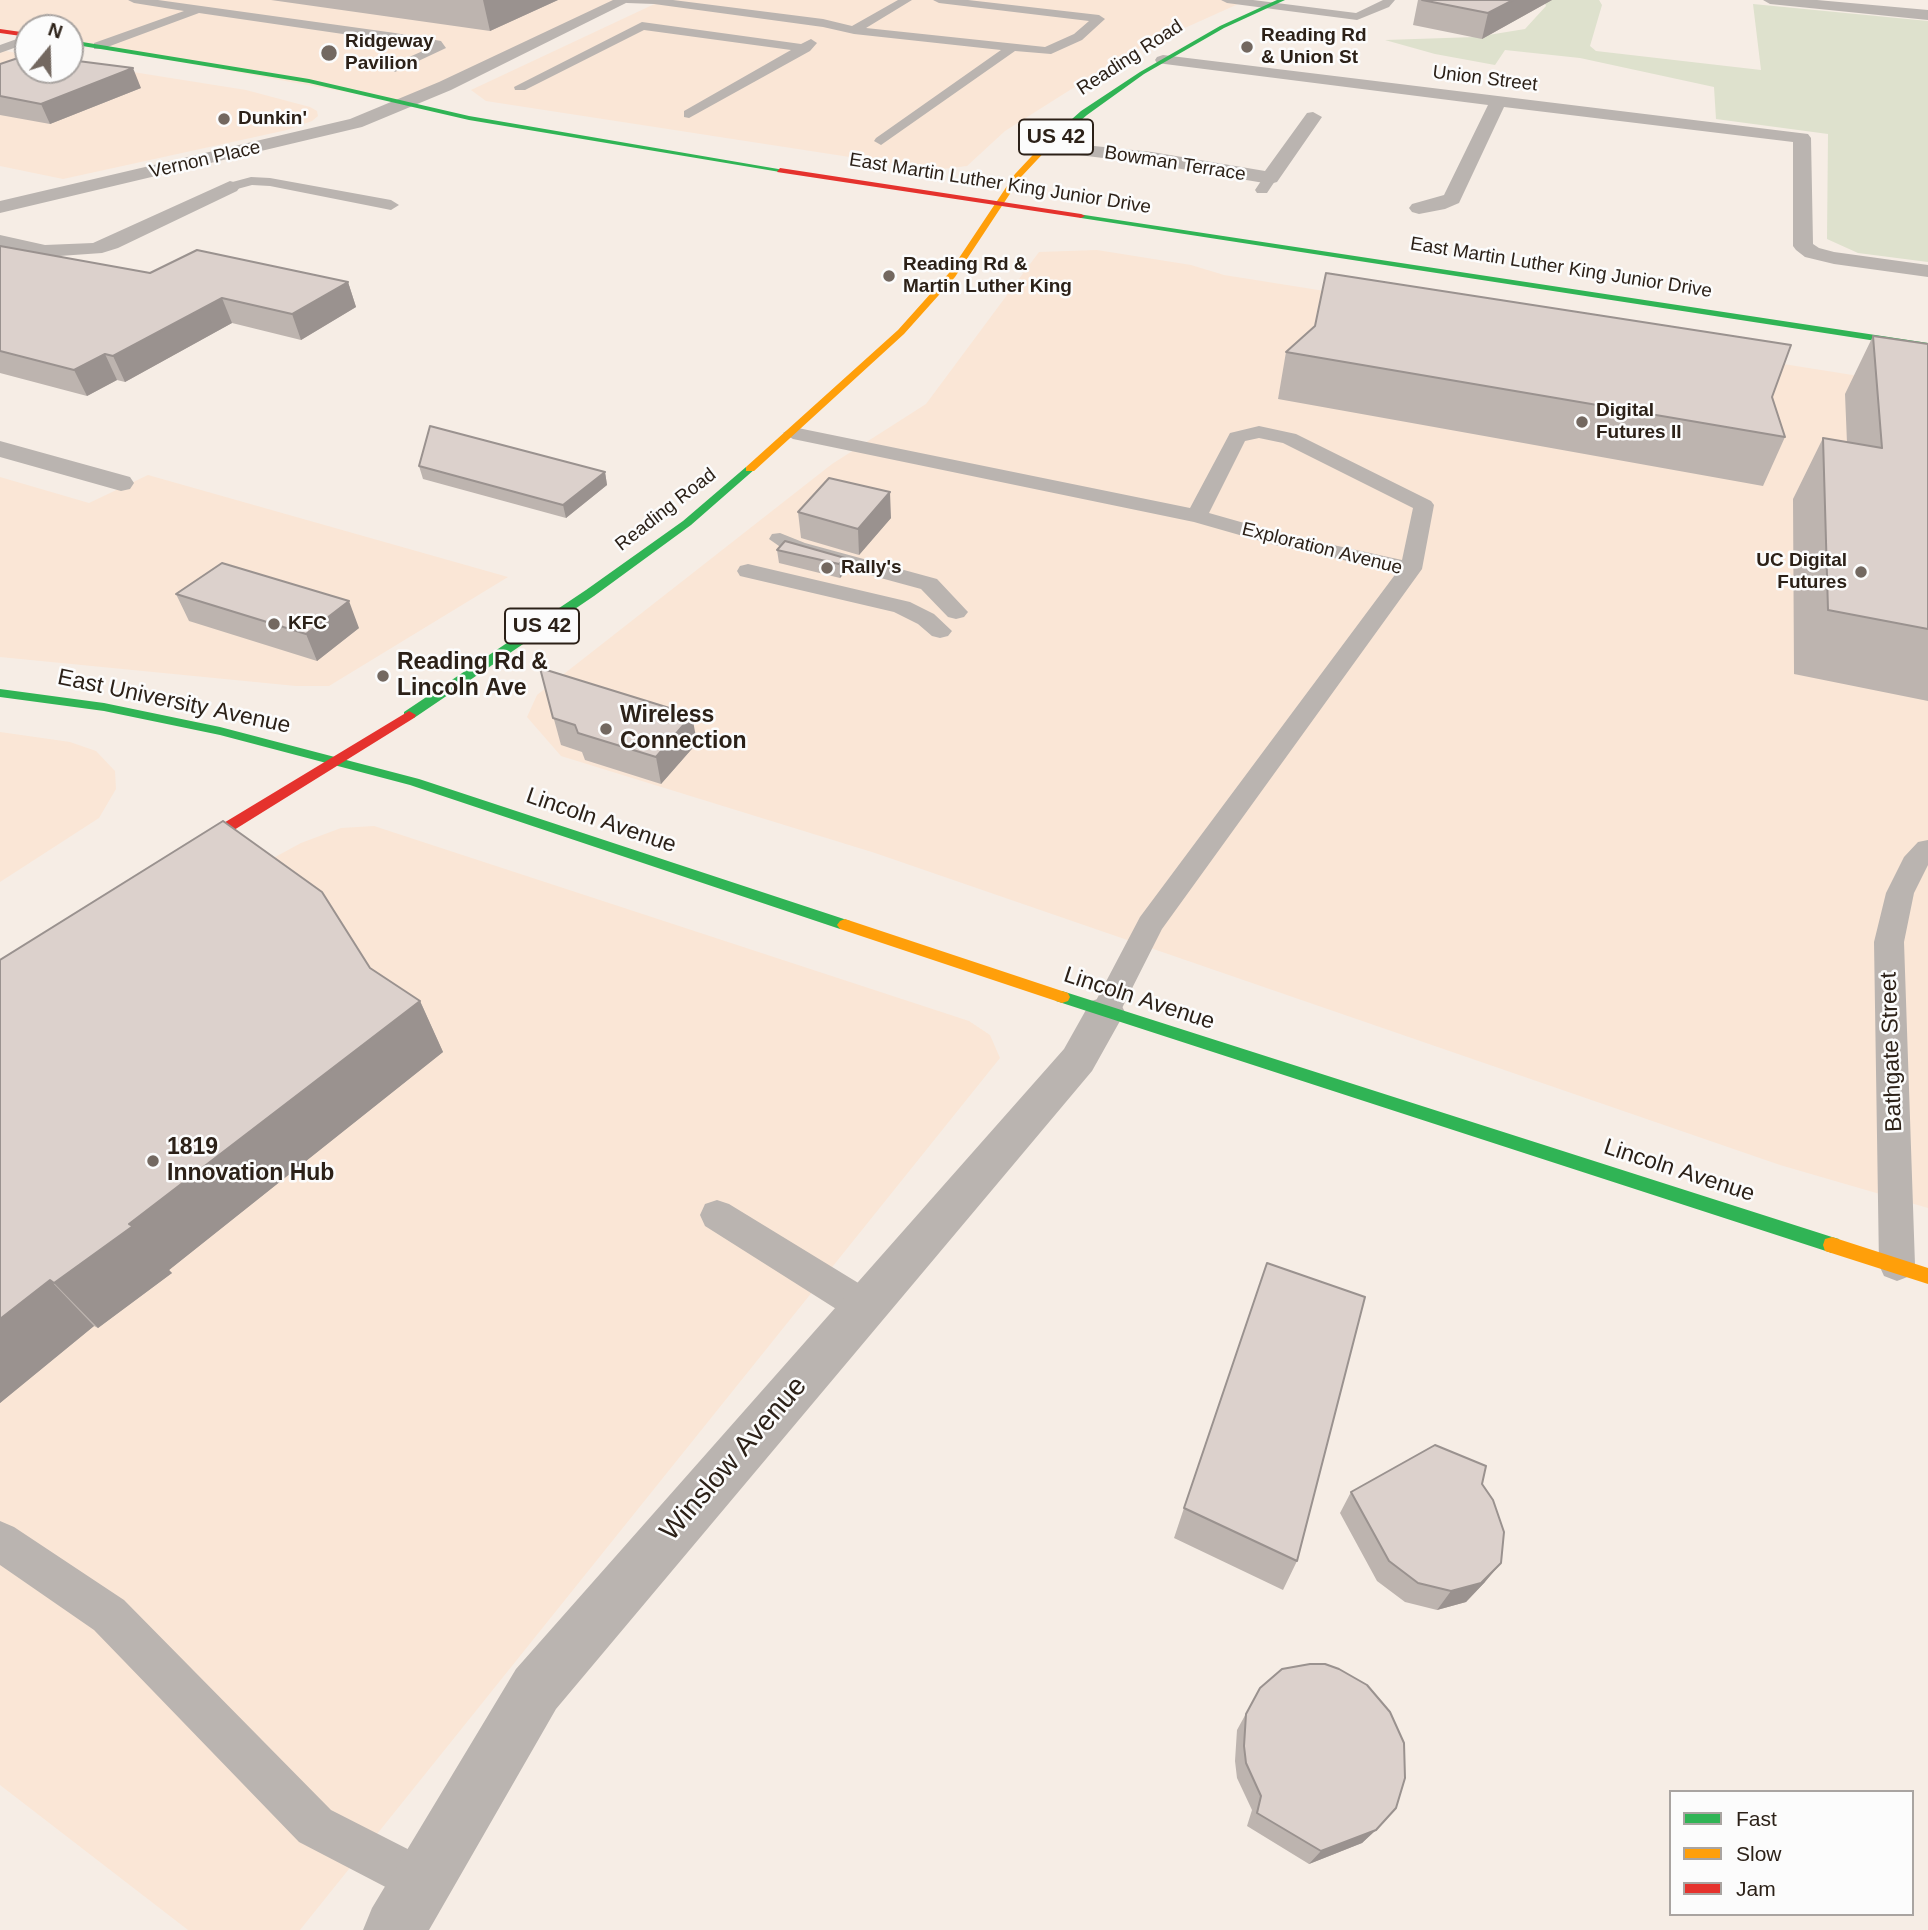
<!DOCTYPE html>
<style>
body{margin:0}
#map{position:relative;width:1928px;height:1930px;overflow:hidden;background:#f6ede5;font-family:Helvetica,sans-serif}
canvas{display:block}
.legend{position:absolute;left:1669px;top:1790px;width:245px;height:126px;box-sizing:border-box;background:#fcfcfc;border:2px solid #a9a4a1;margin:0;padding:9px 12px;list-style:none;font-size:21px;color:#2c2118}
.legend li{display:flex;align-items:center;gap:14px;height:35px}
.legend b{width:35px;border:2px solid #a9a4a1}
.north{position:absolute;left:14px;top:14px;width:70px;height:70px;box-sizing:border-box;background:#fcfcfc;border:2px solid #a9a4a1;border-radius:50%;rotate:19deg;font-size:19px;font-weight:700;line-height:28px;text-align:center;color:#2c2118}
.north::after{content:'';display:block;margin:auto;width:24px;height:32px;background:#736860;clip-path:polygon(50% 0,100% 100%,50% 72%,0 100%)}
</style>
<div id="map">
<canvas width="1928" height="1930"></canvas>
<ul class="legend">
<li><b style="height:9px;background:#30b455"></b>Fast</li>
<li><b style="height:9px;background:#ff9f0a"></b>Slow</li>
<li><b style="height:9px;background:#e5322d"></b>Jam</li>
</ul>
<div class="north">N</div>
</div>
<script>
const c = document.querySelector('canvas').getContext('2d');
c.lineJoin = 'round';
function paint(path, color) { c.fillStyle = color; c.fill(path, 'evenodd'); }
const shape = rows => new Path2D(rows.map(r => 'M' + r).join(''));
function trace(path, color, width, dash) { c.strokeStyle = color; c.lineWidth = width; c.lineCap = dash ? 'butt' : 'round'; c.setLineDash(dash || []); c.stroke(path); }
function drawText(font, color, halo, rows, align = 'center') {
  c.font = font + ' Helvetica,sans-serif'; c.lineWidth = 5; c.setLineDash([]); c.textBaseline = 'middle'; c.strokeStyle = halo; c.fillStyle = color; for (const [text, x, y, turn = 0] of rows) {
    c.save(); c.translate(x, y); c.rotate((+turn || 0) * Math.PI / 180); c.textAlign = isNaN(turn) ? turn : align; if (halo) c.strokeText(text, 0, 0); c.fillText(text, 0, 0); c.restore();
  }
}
paint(shape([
 [0,0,625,0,407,103,70,42,70,28,28,28,28,35,0,31],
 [663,0,1247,0,1127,54,1005,131,967,166,934,170,486,101,471,90],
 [0,50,28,55,28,70,70,70,70,62,246,90,310,107,317,111,318,116,312,121,287,130,63,179,0,166],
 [1097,250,1191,265,1224,275,1928,387,1928,1208,1780,1165,875,853,561,756,527,717,537,695,832,464,926,404,1039,252],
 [148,475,508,577,329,686,296,686,0,657,0,477,89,503],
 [0,732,70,742,96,751,115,771,116,789,99,818,0,882],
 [374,826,969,1021,990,1035,1000,1058,300,1930,188,1930,0,1785,0,1034,253,869,301,843,341,828]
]), '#fae6d6');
paint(shape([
 [1544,0,1599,0,1602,5,1590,46,1596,51,1761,70,1753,4,1928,21,1928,262,1858,253,1827,239,1828,134,1716,119,1714,87,1580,58,1505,50,1495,65,1435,54,1385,40,1476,37,1525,29,1546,6]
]), '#dee1cd');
paint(shape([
 [128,0,158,0,395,33,441,41,446,48,395,72,389,68,391,65,432,47,199,13,102,49,94,49,94,43,184,11,134,3,128,0],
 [621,0,673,0,823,19,852,26,898,0,912,0,866,28,1045,47,1074,34,1089,21,939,3,933,0,968,0,1099,15,1105,19,1082,40,1051,54,1015,51,881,145,874,141,876,138,1001,50,854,34,823,27,654,4,627,3,621,0],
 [1221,0,1253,0,1356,13,1383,0,1395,0,1389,7,1357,20,1227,3,1221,0],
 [642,22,801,44,811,39,817,43,810,51,689,118,684,117,684,111,791,50,644,30,525,90,515,90,514,87,642,22],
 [28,35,28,43,0,53,0,45,28,35],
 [1270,174,1277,178,1267,193,1257,193,1255,190,1263,178,1270,174],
 [251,177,270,178,391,200,399,205,391,210,270,186,252,185,230,191,223,187,225,184,251,177],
 [1259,426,1296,434,1431,501,1434,505,1422,569,1162,929,1116,1020,1105,1024,1094,1020,1090,1012,1140,917,1397,572,1271,544,1194,522,793,439,783,433,793,427,1190,508,1230,433,1259,426],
 [1259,438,1283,443,1413,508,1402,560,1283,534,1209,513,1245,441,1259,438],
 [780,533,805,543,937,579,968,612,964,617,956,619,948,617,921,589,789,553,769,539,772,534,780,533],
 [748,564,910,602,934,614,952,631,948,636,940,638,932,636,918,624,894,612,740,576,737,571,740,566,748,564],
 [1928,840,1928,865,1914,893,1904,942,1915,1265,1910,1276,1897,1281,1884,1276,1879,1265,1874,942,1886,893,1904,857,1918,842,1928,840],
 [717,1200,729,1204,878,1295,883,1307,878,1319,865,1323,852,1319,705,1226,700,1215,705,1204,717,1200],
 [0,1521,14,1527,124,1600,331,1810,439,1865,446,1882,439,1899,422,1906,299,1842,94,1630,0,1565,0,1521]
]), '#bab4b0');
paint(shape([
 [613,0,632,0,451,90,362,127,0,213,0,201,350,119,439,82,613,0],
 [1763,0,1817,0,1928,10,1928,20,1770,4,1763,0],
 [1163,55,1808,134,1811,138,1813,244,1819,248,1834,252,1928,265,1928,277,1834,264,1805,257,1796,250,1793,246,1793,142,1504,107,1459,203,1445,209,1419,214,1412,212,1409,208,1412,204,1444,195,1488,105,1157,63,1155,60,1157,57,1163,55],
 [1313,112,1322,117,1277,182,1270,184,1152,164,1046,151,1037,146,1046,141,1152,152,1265,171,1307,113,1313,112],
 [230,181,237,183,240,187,237,191,118,248,102,253,45,257,0,247,0,235,45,245,93,243,230,181],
 [0,441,130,477,134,483,130,489,121,491,0,457,0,441],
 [1105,997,1119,1001,1125,1012,1092,1071,556,1709,429,1930,363,1930,372,1908,516,1669,1064,1049,1091,1001,1105,997]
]), '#bab4b0');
paint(shape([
 [1277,0,1285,0,1224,28,1144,74,1087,115,1051,146,1044,144,1081,111,1140,72,1220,26,1277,0],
 [70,40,309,79,469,116,784,170,780,172,469,120,309,83,70,44,70,40],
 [1078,214,1928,343,1928,349,1081,218,1077,216,1078,214],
 [746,467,755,469,691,525,594,596,414,718,404,718,404,712,586,590,683,521,746,467],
 [0,689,104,703,220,727,419,779,850,921,853,925,850,929,840,929,410,785,220,735,104,711,0,697,0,689],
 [1062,991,1832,1237,1839,1239,1841,1245,1839,1251,1832,1253,1056,1001,1054,997,1056,993,1062,991]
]), '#30b455');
paint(shape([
 [1045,142,1052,144,1021,177,955,277,904,334,754,471,746,471,746,467,898,330,949,273,1015,174,1045,142],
 [845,919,1068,993,1070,997,1068,1001,1062,1003,840,929,837,925,840,921,845,919],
 [1832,1237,1928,1268,1928,1284,1825,1251,1823,1245,1825,1239,1832,1237]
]), '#ff9f0a');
paint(shape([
 [0,29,28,33,28,37,0,33,0,29],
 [780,168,1081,214,1085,216,1081,218,777,172,780,168],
 [409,711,416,715,414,718,189,858,179,858,177,854,179,850,409,711]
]), '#e5322d');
paint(shape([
 [271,0,558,0,490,31],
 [1418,0,1552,0,1482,39,1413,25],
 [0,64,141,88,50,124,0,115],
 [0,246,150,273,348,282,356,307,301,340,232,323,125,382,117,380,87,396,0,373],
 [1873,336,1928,344,1928,701,1794,674,1793,499,1823,438,1847,443,1845,394],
 [1286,352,1772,397,1785,437,1763,486,1278,399],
 [419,466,605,472,607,485,566,518,423,479],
 [798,512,891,518,859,555,801,538],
 [777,550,845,558,846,571,840,578,779,563],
 [176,594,359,628,317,661,189,621],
 [540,668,697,743,661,784,585,760,582,752,561,745],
 [0,960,370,968,420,1001,443,1052,169,1270,172,1273,98,1328,94,1326,0,1403],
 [1482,1484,1485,1582,1466,1602,1437,1610,1405,1602,1377,1581,1340,1513,1351,1492],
 [1184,1508,1297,1561,1283,1590,1174,1538],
 [1260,1688,1376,1830,1362,1843,1309,1864,1247,1826,1252,1810,1237,1778,1235,1761,1237,1730]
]), '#bdb4af');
paint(shape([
 [483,0,558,0,490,31],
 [1513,0,1552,0,1482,39,1488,13],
 [133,68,141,88,50,124,41,104],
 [348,282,356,307,301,340,292,314],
 [222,298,232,323,125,382,113,356],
 [105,354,117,380,87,396,74,370],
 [605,472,607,485,566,518,563,505],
 [890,492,891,518,859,555,858,529],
 [845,558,846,571,840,578,839,564],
 [349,601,359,628,317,661,306,634],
 [692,715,697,743,661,784,656,757],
 [420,1001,443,1052,169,1270,172,1273,98,1328,54,1283,129,1224],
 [50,1280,94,1326,0,1403,0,1319],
 [1501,1563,1485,1582,1466,1602,1437,1610,1451,1591],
 [1376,1830,1362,1843,1309,1864,1321,1851]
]), '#9a928f');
const building = shape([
 [1422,0,1513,0,1488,13,1422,0],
 [27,55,28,55,28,70,70,70,70,60,133,68,41,104,0,96,0,64,27,55],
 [0,246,150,273,197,250,348,282,292,314,222,298,113,356,105,354,74,370,0,351,0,246],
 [1326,273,1791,345,1772,397,1785,437,1286,352,1315,326,1326,273],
 [1873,336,1928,344,1928,629,1828,610,1823,438,1882,448,1873,336],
 [430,426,605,472,563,505,419,466,430,426],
 [829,478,890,492,858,529,798,512,829,478],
 [785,541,845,558,839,564,777,550,785,541],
 [222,563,349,601,306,634,176,594,222,563],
 [540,668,692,715,656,757,578,733,575,725,553,718,540,668],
 [223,821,322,892,370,968,420,1001,129,1224,133,1226,54,1283,50,1280,0,1319,0,960,223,821],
 [1267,1263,1365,1297,1297,1561,1184,1508,1267,1263],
 [1435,1445,1486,1466,1482,1484,1493,1500,1504,1532,1501,1563,1481,1583,1451,1591,1418,1583,1389,1561,1351,1492,1435,1445],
 [1310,1664,1325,1664,1339,1669,1367,1685,1390,1712,1404,1743,1405,1778,1396,1808,1376,1830,1321,1851,1257,1813,1261,1796,1246,1763,1244,1746,1246,1714,1260,1688,1282,1669,1310,1664]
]);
paint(building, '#dcd1cc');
trace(building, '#9a928f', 2);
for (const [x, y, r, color] of [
 [1247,47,7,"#736860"],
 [329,53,9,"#736860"],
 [224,119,7,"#736860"],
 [889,276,7,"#736860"],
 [1582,422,7,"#736860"],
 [827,568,7,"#736860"],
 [1861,572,7,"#736860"],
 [274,624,7,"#736860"],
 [383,676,7,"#736860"],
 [606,729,7,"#736860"],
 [153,1161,7,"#736860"]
]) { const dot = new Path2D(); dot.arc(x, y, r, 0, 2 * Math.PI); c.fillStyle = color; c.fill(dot); trace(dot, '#fcfcfc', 2.5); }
drawText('bold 19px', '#2c2118', '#fcfcfc', [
 ["Reading Rd",1261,36],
 ["& Union St",1261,58],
 ["Ridgeway",345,42],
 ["Pavilion",345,64],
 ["Dunkin'",238,119],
 ["Reading Rd &",903,265],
 ["Martin Luther King",903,287],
 ["Digital",1596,411],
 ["Futures II",1596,433],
 ["UC Digital",1847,561,"right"],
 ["Futures",1847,583,"right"],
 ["Rally's",841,568],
 ["KFC",288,624]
], 'left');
drawText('19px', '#2c2118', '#fcfcfc', [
 ["Reading Road",1130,58,-33],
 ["Union Street",1485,79,7],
 ["Vernon Place",205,160,-13],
 ["Bowman Terrace",1175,164,9],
 ["East Martin Luther King Junior Drive",1000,184,9],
 ["East Martin Luther King Junior Drive",1561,268,9],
 ["Reading Road",666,510,-38],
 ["Exploration Avenue",1322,549,14]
]);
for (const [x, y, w] of [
 [1056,137,74],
 [542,626,74]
]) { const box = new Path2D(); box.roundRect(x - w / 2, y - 17.5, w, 35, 5); c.fillStyle = '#fcfcfc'; c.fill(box); trace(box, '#2c2118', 2); }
drawText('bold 21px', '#2c2118', null, [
 ["US 42",1056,137],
 ["US 42",542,626]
]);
drawText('bold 23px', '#2c2118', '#fcfcfc', [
 ["Reading Rd &",397,663],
 ["Lincoln Ave",397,689],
 ["Wireless",620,716],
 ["Connection",620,742],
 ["1819",167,1148],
 ["Innovation Hub",167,1174]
], 'left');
drawText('23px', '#2c2118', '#fcfcfc', [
 ["East University Avenue",174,702,12],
 ["Lincoln Avenue",601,821,19],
 ["Lincoln Avenue",1139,999,18],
 ["Bathgate Street",1892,1052,-92],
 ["Lincoln Avenue",1679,1171,18]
]);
drawText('28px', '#2c2118', '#fcfcfc', [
 ["Winslow Avenue",734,1459,-49]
]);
</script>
